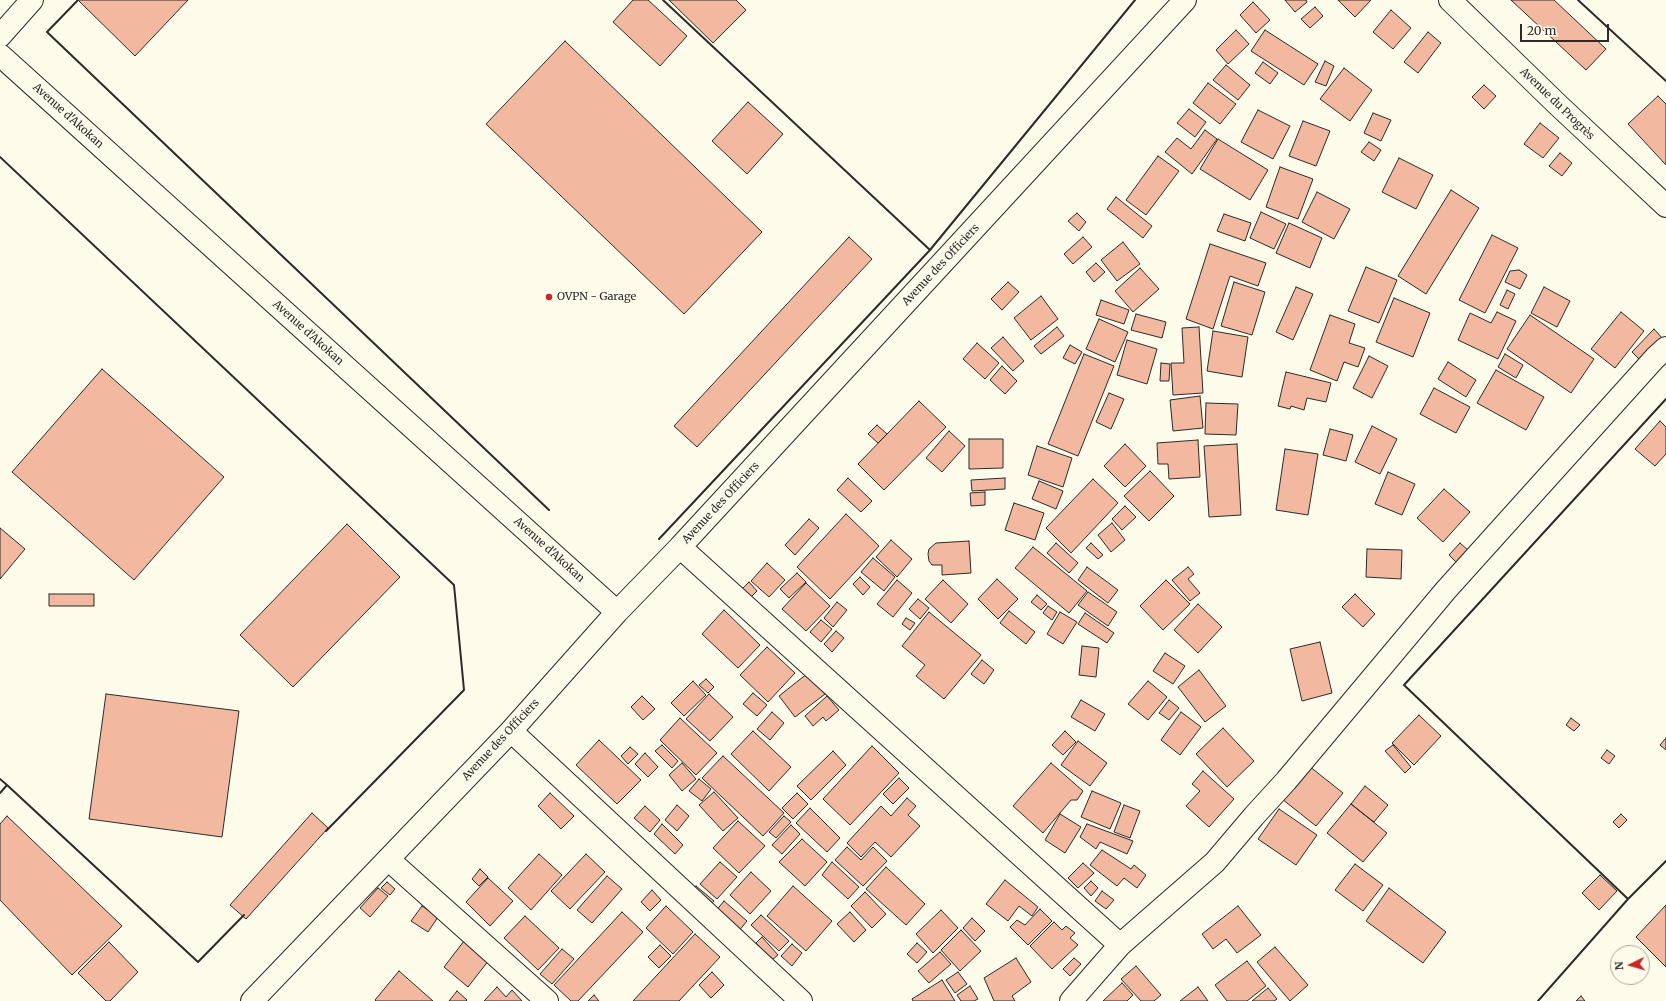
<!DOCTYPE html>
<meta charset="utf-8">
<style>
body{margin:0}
#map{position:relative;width:1666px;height:1001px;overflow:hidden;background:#fdfbea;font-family:Merriweather,serif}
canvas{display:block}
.north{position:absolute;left:1610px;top:945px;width:40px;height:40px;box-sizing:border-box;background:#fdfbea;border:1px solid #a9a89e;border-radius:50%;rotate:265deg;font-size:11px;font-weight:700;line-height:16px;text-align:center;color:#2b2b2b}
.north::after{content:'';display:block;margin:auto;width:14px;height:18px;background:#c62828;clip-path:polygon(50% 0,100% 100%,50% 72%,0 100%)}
.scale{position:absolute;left:1520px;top:24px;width:89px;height:18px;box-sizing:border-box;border:2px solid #2b2b2b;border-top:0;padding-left:5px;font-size:12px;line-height:14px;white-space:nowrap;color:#2b2b2b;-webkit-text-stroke:3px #fdfbea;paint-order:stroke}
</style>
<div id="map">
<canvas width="1666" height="1001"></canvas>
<div class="north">N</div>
<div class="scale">20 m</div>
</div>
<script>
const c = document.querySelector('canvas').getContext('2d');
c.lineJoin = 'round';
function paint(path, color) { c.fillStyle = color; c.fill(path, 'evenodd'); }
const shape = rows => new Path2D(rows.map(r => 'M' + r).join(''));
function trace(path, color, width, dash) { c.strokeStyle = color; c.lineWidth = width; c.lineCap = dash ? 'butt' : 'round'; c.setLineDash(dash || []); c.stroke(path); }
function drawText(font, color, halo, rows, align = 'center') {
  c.font = font + ' Merriweather,serif'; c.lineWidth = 3; c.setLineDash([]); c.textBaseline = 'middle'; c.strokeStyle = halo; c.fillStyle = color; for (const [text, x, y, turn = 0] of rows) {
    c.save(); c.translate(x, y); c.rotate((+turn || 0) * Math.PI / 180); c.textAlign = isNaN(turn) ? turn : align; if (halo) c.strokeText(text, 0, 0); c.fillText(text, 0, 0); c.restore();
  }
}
const building = shape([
 [78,0,188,0,135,56,78,0],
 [633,0,648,0,687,36,660,66,613,22,633,0],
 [669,0,736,0,746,10,713,43,669,0],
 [1285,0,1306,0,1307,2,1295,12,1285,0],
 [1338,0,1371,0,1355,17,1338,0],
 [1511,0,1554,0,1606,49,1586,70,1511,0],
 [1253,2,1270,20,1256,33,1240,15,1253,2],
 [1315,7,1323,16,1310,28,1301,19,1315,7],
 [1391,10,1411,28,1393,49,1373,32,1391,10],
 [1236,30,1249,44,1228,64,1216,50,1236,30],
 [1265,30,1318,64,1304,85,1251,51,1265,30],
 [1428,32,1441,43,1418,73,1404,62,1428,32],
 [565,41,762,232,684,314,486,124,565,41],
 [1325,61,1334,66,1326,86,1315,82,1325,61],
 [1263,62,1278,73,1270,84,1255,73,1263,62],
 [1226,65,1250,85,1238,100,1213,80,1226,65],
 [1344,68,1372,90,1350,121,1320,99,1344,68],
 [1208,83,1236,104,1220,124,1193,103,1208,83],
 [1484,85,1496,96,1484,109,1472,97,1484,85],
 [1658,96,1666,104,1666,165,1628,124,1658,96],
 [748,102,783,134,747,174,712,141,748,102],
 [1189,109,1206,122,1195,137,1177,123,1189,109],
 [1258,110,1290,126,1273,159,1241,142,1258,110],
 [1373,113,1391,120,1381,141,1364,133,1373,113],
 [1303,121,1330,131,1316,166,1289,156,1303,121],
 [1540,123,1559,138,1543,158,1524,144,1540,123],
 [1205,130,1217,139,1192,174,1165,152,1177,138,1191,149,1205,130],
 [1218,139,1268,170,1250,200,1200,169,1218,139],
 [1369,142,1381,150,1374,161,1361,152,1369,142],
 [1560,153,1572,163,1562,176,1549,166,1560,153],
 [1158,156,1179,171,1146,215,1126,200,1158,156],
 [1399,158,1433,175,1416,209,1382,192,1399,158],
 [1280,167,1313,179,1298,219,1266,207,1280,167],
 [1451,190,1479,208,1426,294,1398,276,1451,190],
 [1317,192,1350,209,1334,239,1302,222,1317,192],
 [1116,197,1152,226,1143,238,1107,209,1116,197],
 [1261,212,1286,224,1274,249,1250,238,1261,212],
 [1077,213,1086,222,1079,231,1068,221,1077,213],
 [1224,214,1251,223,1245,241,1217,231,1224,214],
 [1289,223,1322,238,1310,268,1276,253,1289,223],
 [1492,235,1518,248,1485,313,1459,300,1492,235],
 [849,237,872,259,697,447,674,426,849,237],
 [1083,237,1092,247,1073,264,1064,254,1083,237],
 [1123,242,1140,264,1117,281,1101,260,1123,242],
 [1210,244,1266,263,1258,286,1230,276,1213,329,1186,319,1210,244],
 [1096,263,1105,272,1094,282,1086,272,1096,263],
 [1366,267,1397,280,1379,323,1348,311,1366,267],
 [1140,268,1159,289,1133,312,1115,291,1140,268],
 [1519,270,1527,275,1520,289,1505,282,1510,271,1519,270],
 [1008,282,1019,292,1002,310,991,299,1008,282],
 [1234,282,1265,292,1252,335,1221,326,1234,282],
 [1296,287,1313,294,1293,340,1276,332,1296,287],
 [1544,287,1570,301,1557,327,1531,313,1544,287],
 [1507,290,1515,294,1508,309,1500,305,1507,290],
 [1041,296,1058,319,1031,340,1014,318,1041,296],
 [1394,298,1430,313,1413,357,1376,342,1394,298],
 [1101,300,1129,310,1124,324,1096,315,1101,300],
 [1497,312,1516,321,1498,359,1458,340,1470,313,1491,323,1497,312],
 [1621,312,1644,331,1615,368,1591,349,1621,312],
 [1136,314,1166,322,1162,338,1131,330,1136,314],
 [1330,315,1355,324,1349,343,1365,348,1358,367,1344,362,1337,381,1310,370,1330,315],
 [1530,315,1594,359,1571,393,1507,349,1530,315],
 [1099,319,1128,332,1115,362,1086,349,1099,319],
 [1057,327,1064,336,1041,354,1034,346,1057,327],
 [1199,327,1203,393,1173,395,1171,363,1184,363,1182,328,1199,327],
 [1654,329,1663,339,1642,362,1632,352,1654,329],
 [1213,331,1248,337,1242,377,1207,371,1213,331],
 [1003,337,1024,361,1013,371,991,348,1003,337],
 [1127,340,1157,349,1147,384,1117,375,1127,340],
 [977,343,999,363,985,379,963,359,977,343],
 [1070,345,1082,352,1075,364,1063,358,1070,345],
 [1084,354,1114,366,1078,456,1048,444,1084,354],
 [1505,354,1523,365,1516,378,1498,367,1505,354],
 [1369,356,1388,366,1372,398,1353,388,1369,356],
 [1448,362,1476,380,1466,397,1438,379,1448,362],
 [1161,363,1170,364,1169,381,1160,381,1161,363],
 [1002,366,1017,381,1005,394,990,380,1002,366],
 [102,369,224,477,134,580,12,472,102,369],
 [1496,370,1544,397,1526,430,1477,403,1496,370],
 [1286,372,1331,383,1326,402,1307,398,1304,410,1291,406,1290,409,1278,406,1286,372],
 [1434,388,1470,407,1456,433,1420,414,1434,388],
 [1109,393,1124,399,1111,429,1096,422,1109,393],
 [1200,396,1203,428,1173,431,1170,400,1200,396],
 [919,401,946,427,884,490,858,464,919,401],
 [1206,403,1238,404,1236,435,1205,434,1206,403],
 [1660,421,1666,427,1666,454,1655,466,1635,449,1660,421],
 [877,425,887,434,878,443,868,434,877,425],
 [1372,426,1397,439,1380,474,1355,462,1372,426],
 [1330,429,1353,435,1346,461,1323,455,1330,429],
 [949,431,965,446,942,472,926,458,949,431],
 [969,439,1003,439,1003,468,969,469,969,439],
 [1198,440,1200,477,1169,479,1168,464,1158,464,1157,443,1198,440],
 [1125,444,1146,466,1125,487,1104,466,1125,444],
 [1237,444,1241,515,1209,517,1204,446,1237,444],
 [1037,446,1072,458,1063,487,1028,475,1037,446],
 [1285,449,1318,454,1308,515,1276,510,1285,449],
 [1150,471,1174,496,1149,521,1124,496,1150,471],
 [1388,472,1415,484,1402,515,1375,504,1388,472],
 [848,478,872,501,861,512,837,490,848,478],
 [1005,478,1005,489,972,491,971,480,1005,478],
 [1093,479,1118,503,1071,553,1046,528,1093,479],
 [1039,481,1063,491,1056,509,1032,499,1039,481],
 [1444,489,1470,512,1443,542,1417,518,1444,489],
 [985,492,985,505,971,506,970,493,985,492],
 [1014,503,1044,513,1035,540,1005,530,1014,503],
 [1125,506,1136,517,1122,530,1112,519,1125,506],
 [846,514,879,546,830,599,797,567,846,514],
 [809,519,819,528,795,555,785,545,809,519],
 [1112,523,1125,540,1111,552,1098,535,1112,523],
 [347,524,400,577,293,687,240,635,347,524],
 [0,528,25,549,0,579,0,528],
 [891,540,912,559,897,577,876,557,891,540],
 [969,541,971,573,942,575,942,565,932,565,929,561,928,554,929,549,936,543,969,541],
 [1056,543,1078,563,1069,573,1047,553,1056,543],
 [1091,543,1103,555,1098,559,1086,548,1091,543],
 [1460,543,1470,552,1458,564,1449,555,1460,543],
 [1033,547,1087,591,1069,613,1015,568,1033,547],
 [1367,549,1402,550,1401,579,1366,577,1367,549],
 [873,558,895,577,884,591,861,572,873,558],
 [767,563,785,580,769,597,751,581,767,563],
 [1087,567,1118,590,1108,603,1078,580,1087,567],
 [1188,567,1194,574,1188,579,1200,593,1190,601,1172,580,1188,567],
 [797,573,806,582,789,598,780,589,797,573],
 [860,577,870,587,863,595,853,584,860,577],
 [997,579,1018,599,998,619,978,599,997,579],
 [897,580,912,593,893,617,877,604,897,580],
 [943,580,968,604,951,623,925,599,943,580],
 [1166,580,1190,604,1163,630,1140,606,1166,580],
 [749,582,757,591,747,601,739,592,749,582],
 [806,583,830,606,806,631,782,609,806,583],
 [1088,592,1117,612,1108,626,1078,605,1088,592],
 [49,594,94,594,94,606,49,606,49,594],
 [1355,594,1375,614,1363,627,1342,607,1355,594],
 [1037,595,1047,604,1041,610,1031,602,1037,595],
 [918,599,929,608,920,619,909,609,918,599],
 [837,602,847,610,833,627,824,618,837,602],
 [1198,604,1222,627,1198,653,1174,630,1198,604],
 [1048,606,1057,612,1052,620,1043,613,1048,606],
 [724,610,760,645,738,668,702,634,724,610],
 [1009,611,1035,632,1026,644,1000,623,1009,611],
 [929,612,981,655,944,699,916,676,925,665,902,646,929,612],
 [1060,612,1077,622,1063,644,1047,634,1060,612],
 [1085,613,1114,633,1107,643,1078,624,1085,613],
 [906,618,915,623,910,630,902,624,906,618],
 [821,620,832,629,821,642,810,632,821,620],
 [836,631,844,638,832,652,824,644,836,631],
 [1320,642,1332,693,1302,701,1290,649,1320,642],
 [1082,646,1099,648,1096,677,1079,675,1082,646],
 [767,647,795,673,768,702,740,675,767,647],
 [1165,653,1185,666,1173,684,1153,671,1165,653],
 [982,660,994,670,984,684,971,674,982,660],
 [1199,670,1226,706,1205,722,1178,687,1199,670],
 [808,673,825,694,795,717,779,696,808,673],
 [706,679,714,687,708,693,699,685,706,679],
 [693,681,706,695,684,716,671,703,693,681],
 [1148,681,1167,697,1148,720,1128,704,1148,681],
 [753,693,767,705,757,716,743,704,753,693],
 [106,694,239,711,222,837,89,819,106,694],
 [709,694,733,717,710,741,686,719,709,694],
 [642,696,655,709,643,720,631,707,642,696],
 [827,696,839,710,826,721,823,717,813,726,805,716,827,696],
 [1081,700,1105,714,1095,731,1071,717,1081,700],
 [1169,700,1179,708,1169,720,1159,713,1169,700],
 [772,712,784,723,770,740,757,729,772,712],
 [1181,712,1201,727,1180,755,1161,740,1181,712],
 [1419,715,1441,736,1414,765,1392,743,1419,715],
 [680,718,717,753,696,775,660,740,680,718],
 [1571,718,1580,725,1574,731,1566,725,1571,718],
 [1223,728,1254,761,1227,787,1196,754,1223,728],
 [753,731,791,767,769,791,731,754,753,731],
 [1065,731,1076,742,1063,755,1052,745,1065,731],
 [1666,738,1666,750,1660,745,1666,738],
 [599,740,641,780,617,804,576,765,599,740],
 [1078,741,1107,763,1090,786,1061,765,1078,741],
 [662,745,678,761,672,768,655,751,662,745],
 [1393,745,1411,767,1405,773,1385,751,1393,745],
 [872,746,899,773,850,825,823,799,872,746],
 [630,747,638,754,628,764,621,756,630,747],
 [1607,750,1615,756,1609,764,1601,758,1607,750],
 [833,751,846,765,811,800,797,786,833,751],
 [645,753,658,767,648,777,635,764,645,753],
 [723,756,784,813,763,836,702,778,723,756],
 [682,763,696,779,682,791,669,775,682,763],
 [1051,763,1083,791,1077,800,1071,800,1043,833,1013,806,1051,763],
 [1309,766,1343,793,1316,826,1282,799,1309,766],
 [1203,771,1234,799,1209,827,1186,806,1200,791,1192,784,1203,771],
 [899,778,909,788,893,804,883,794,899,778],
 [699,779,711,789,702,801,689,791,699,779],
 [1365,786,1388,805,1374,822,1351,804,1365,786],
 [1092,791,1121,803,1110,829,1081,817,1092,791],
 [714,792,738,818,723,831,699,805,714,792],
 [550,793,574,816,561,829,538,806,550,793],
 [797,793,808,804,793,819,782,808,797,793],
 [907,798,916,806,908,815,920,826,891,857,875,842,861,857,847,843,881,806,891,816,907,798],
 [1351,804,1387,833,1363,862,1327,833,1351,804],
 [677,805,689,816,677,831,665,820,677,805],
 [1124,805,1140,811,1130,838,1114,832,1124,805],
 [645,806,660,820,650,832,634,818,645,806],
 [810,808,840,838,827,852,796,823,810,808],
 [1279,809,1317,835,1296,865,1258,839,1279,809],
 [312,813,328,828,246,919,230,905,312,813],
 [1060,814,1081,827,1065,853,1045,840,1060,814],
 [1621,814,1627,820,1619,828,1613,822,1621,814],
 [7,816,122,926,72,975,0,900,0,824,7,816],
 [784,816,791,822,776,838,769,832,784,816],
 [738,821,765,846,739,873,713,848,738,821],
 [662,824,683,845,675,854,654,834,662,824],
 [1087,824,1133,841,1127,854,1100,842,1096,849,1080,837,1087,824],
 [791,825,800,834,782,854,772,845,791,825],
 [802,839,827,862,805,886,779,862,802,839],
 [847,847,861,860,873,847,887,861,863,886,835,860,847,847],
 [1102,850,1131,869,1134,865,1146,875,1137,888,1124,878,1117,886,1090,865,1102,850],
 [539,854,562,875,531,910,508,888,539,854],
 [586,854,605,872,570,909,551,891,586,854],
 [720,862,737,877,717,899,700,884,720,862],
 [832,862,859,887,848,899,822,875,832,862],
 [1083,863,1094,873,1078,888,1068,878,1083,863],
 [1355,864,1383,885,1363,911,1335,890,1355,864],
 [886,867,925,904,906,925,866,889,886,867],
 [480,869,488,877,479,886,472,879,480,869],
 [751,872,771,891,750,914,730,895,751,872],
 [1600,875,1617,891,1599,910,1582,893,1600,875],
 [607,876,622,889,592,923,577,910,607,876],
 [488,878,513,901,490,926,466,902,488,878],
 [1005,880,1038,907,1032,916,1019,906,1008,921,986,904,1005,880],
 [1091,881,1098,888,1091,896,1084,888,1091,881],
 [387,882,395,889,390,895,381,888,387,882],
 [696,886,714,901,709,907,692,892,696,886],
 [793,886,832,921,806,951,767,916,793,886],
 [378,888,388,896,370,917,360,908,378,888],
 [1389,888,1446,932,1423,963,1366,921,1389,888],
 [652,890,661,900,650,911,641,902,652,890],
 [1102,891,1114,900,1106,909,1095,901,1102,891],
 [865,892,886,914,872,928,851,906,865,892],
 [724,901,747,921,738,932,715,912,724,901],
 [1666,905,1666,967,1636,937,1666,905],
 [422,906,438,917,428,932,411,921,422,906],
 [666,906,693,932,673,954,646,928,666,906],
 [1238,906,1261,935,1237,953,1226,939,1213,949,1202,934,1238,906],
 [1040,909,1052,921,1028,945,1010,927,1017,920,1025,925,1040,909],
 [941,910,958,928,933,953,916,934,941,910],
 [622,912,643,932,578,1001,571,1001,554,985,622,912],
 [850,912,866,930,854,942,837,924,850,912],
 [761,915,789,941,779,951,751,925,761,915],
 [525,916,559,948,538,970,504,938,525,916],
 [972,918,985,931,975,941,963,928,972,918],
 [1054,922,1062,930,1066,926,1075,933,1070,938,1078,945,1052,969,1030,946,1054,922],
 [961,930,981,951,960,971,941,950,961,930],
 [695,934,720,957,679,1001,633,1001,695,934],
 [762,937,778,955,772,960,756,943,762,937],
 [464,941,489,960,468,987,444,967,464,941],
 [109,942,138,972,110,1001,106,1001,78,973,109,942],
 [917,943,927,952,917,963,907,954,917,943],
 [792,944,802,953,792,966,781,956,792,944],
 [660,945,671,956,659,968,648,957,660,945],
 [1275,947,1308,985,1290,1001,1257,962,1275,947],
 [562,949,574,959,552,984,540,974,562,949],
 [940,952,951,964,929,983,918,971,940,952],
 [1016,958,1031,982,1012,996,1015,1001,994,1001,984,978,1016,958],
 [1074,958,1081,964,1070,976,1063,969,1074,958],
 [1247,961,1266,986,1247,1001,1227,1001,1215,985,1247,961],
 [1136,966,1161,995,1154,1001,1141,1001,1121,979,1136,966],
 [399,971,433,1001,376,1001,375,1000,399,971],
 [712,972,724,985,711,998,699,985,712,972],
 [958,972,967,984,955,993,946,980,958,972],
 [942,980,955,1001,913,1001,912,999,942,980],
 [1122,983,1133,995,1127,1001,1103,1001,1122,983],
 [970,986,978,999,974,1001,961,1001,957,995,970,986],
 [497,987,506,997,512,990,522,1001,484,1001,497,987],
 [1198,987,1208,1001,1180,1001,1198,987],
 [1268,988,1277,999,1274,1001,1252,1001,1268,988],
 [457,991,467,1000,466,1001,449,1001,457,991],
 [594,995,599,1001,588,1001,594,995],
 [1581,996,1585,1001,1576,1001,1581,996]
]);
paint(building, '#f2b8a0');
trace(building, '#2b2b2b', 1);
const minor = shape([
 [1450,0,1557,104,1666,206],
 [0,36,32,0],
 [0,55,617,612],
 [680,547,1120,945],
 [511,731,801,1001],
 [389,860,547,1001],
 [252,1001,511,731,617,612,680,547,1185,0],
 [1071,1001,1120,945,1215,862,1254,816,1286,781,1446,590,1655,358,1666,348]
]);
trace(minor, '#2b2b2b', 24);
trace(minor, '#fdfbea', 22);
trace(shape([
 [78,0,47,32,549,510],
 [663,0,930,250],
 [1578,0,1666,81],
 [0,157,454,585,464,690,326,831],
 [659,539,930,250,1135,0],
 [0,779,7,785,0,793],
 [7,785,198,962,244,915],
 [1628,899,1666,861],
 [1538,1001,1628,899,1404,685,1666,399]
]), '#2b2b2b', 2);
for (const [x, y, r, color] of [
 [549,297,4,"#c62828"]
]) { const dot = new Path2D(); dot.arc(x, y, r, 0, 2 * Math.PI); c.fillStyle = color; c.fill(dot); trace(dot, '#fdfbea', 1.5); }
drawText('11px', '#2b2b2b', '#fdfbea', [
 ["Avenue du Progrès",1557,104,44],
 ["Avenue d'Akokan",68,116,42],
 ["Avenue des Officiers",941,265,-47],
 ["Avenue d'Akokan",308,333,42],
 ["Avenue des Officiers",721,503,-47],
 ["Avenue d'Akokan",549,550,42],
 ["Avenue des Officiers",501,740,-47]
]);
drawText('11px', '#2b2b2b', '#fdfbea', [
 ["OVPN - Garage",557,297]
], 'left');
</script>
